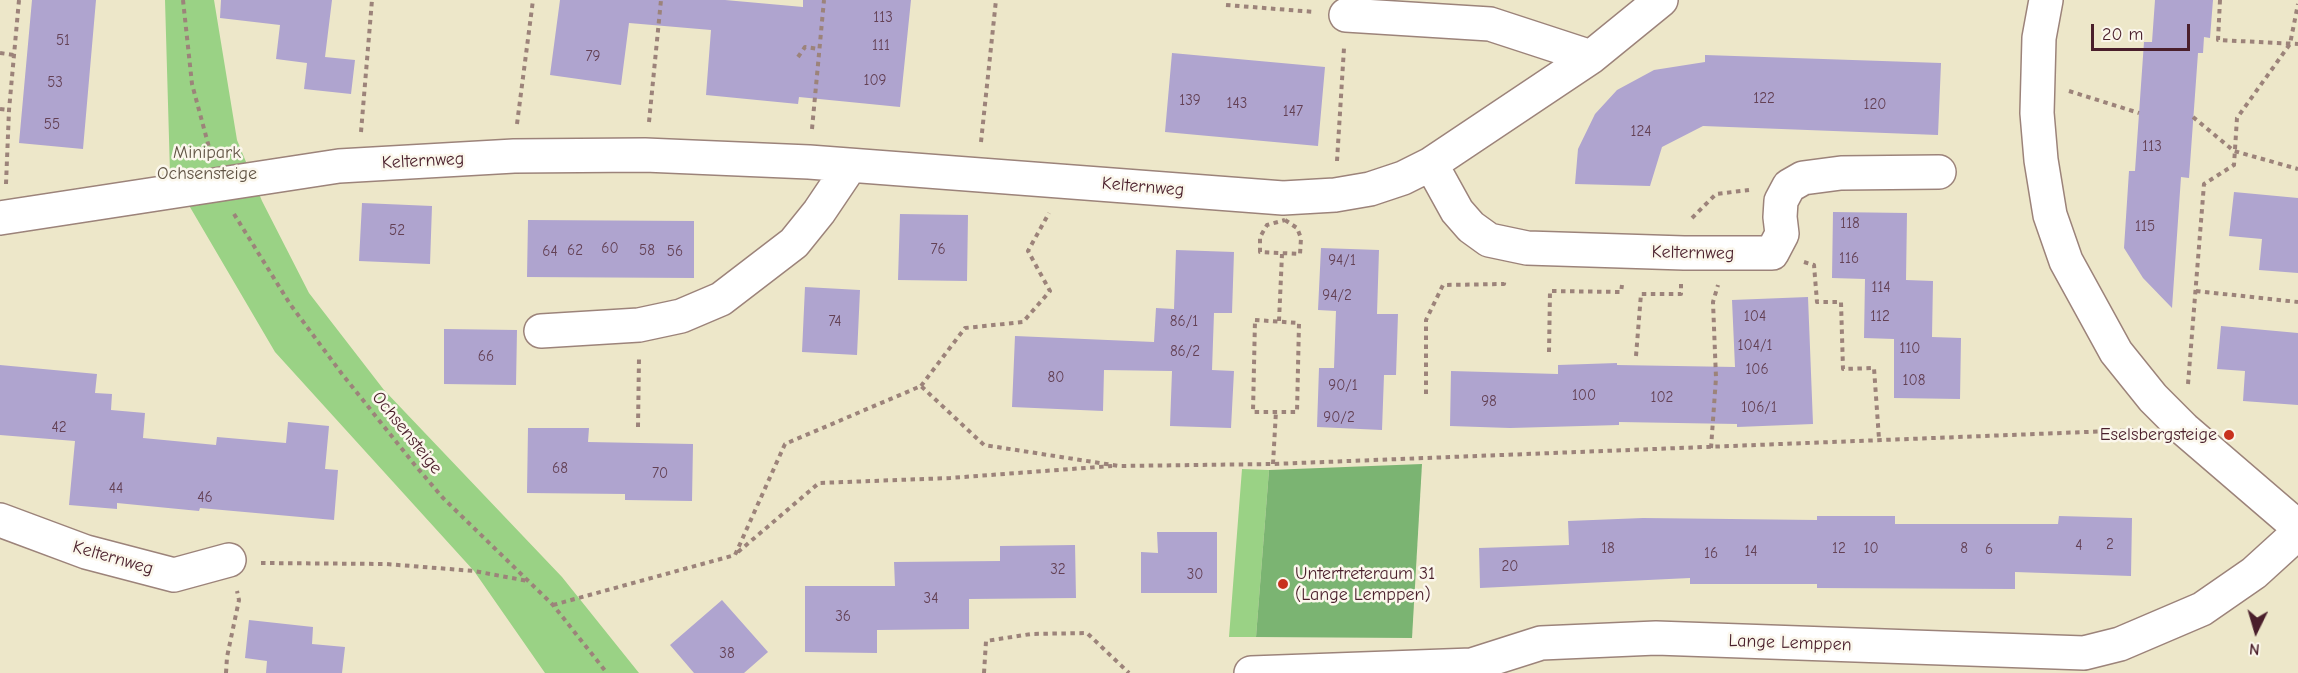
<!DOCTYPE html>
<style>
body{margin:0}
#map{position:relative;width:2298px;height:673px;overflow:hidden;background:#ede7c9;font-family:"Comic Neue",sans-serif}
canvas{display:block}
.north{position:absolute;left:2226px;top:601px;width:60px;height:60px;-webkit-text-stroke:4px #fbf7ec;paint-order:stroke;rotate:185deg;font-size:16px;font-weight:700;line-height:24px;text-align:center;color:#4a1f2b}
.north::after{content:'';display:block;margin:auto;width:21px;height:27px;background:#4a1f2b;clip-path:polygon(50% 0,100% 100%,50% 72%,0 100%)}
.scale{position:absolute;left:2091px;top:24px;width:99px;height:27px;box-sizing:border-box;border:3px solid #4a1f2b;border-top:0;padding-left:8px;font-size:18px;line-height:21px;white-space:nowrap;color:#4a1f2b;-webkit-text-stroke:4px #fbf7ec;paint-order:stroke}
</style>
<div id="map">
<canvas width="2298" height="673"></canvas>
<div class="north">N</div>
<div class="scale">20 m</div>
</div>
<script>
const c = document.querySelector('canvas').getContext('2d');
c.lineJoin = 'round';
function paint(path, color) { c.fillStyle = color; c.fill(path, 'evenodd'); }
const shape = rows => new Path2D(rows.map(r => 'M' + r).join(''));
function trace(path, color, width, dash) { c.strokeStyle = color; c.lineWidth = width; c.lineCap = dash ? 'butt' : 'round'; c.setLineDash(dash || []); c.stroke(path); }
function drawText(font, color, halo, rows, align = 'center') {
  c.font = font + ' "Comic Neue",sans-serif'; c.lineWidth = 5; c.setLineDash([]); c.textBaseline = 'middle'; c.strokeStyle = halo; c.fillStyle = color; for (const [text, x, y, turn = 0] of rows) {
    c.save(); c.translate(x, y); c.rotate((+turn || 0) * Math.PI / 180); c.textAlign = isNaN(turn) ? turn : align; if (halo) c.strokeText(text, 0, 0); c.fillText(text, 0, 0); c.restore();
  }
}
paint(shape([
 [165,0,214,0,237,140,262,201,309,293,384,390,562,577,639,673,545,673,474,571,275,352,170,173],
 [1242,469,1269,470,1256,637,1229,637]
]), '#9ad285');
paint(shape([
 [1422,464,1412,638,1256,637,1269,470]
]), '#7bb472');
paint(shape([
 [32,0,96,0,83,149,19,143],
 [221,0,332,0,325,57,355,60,351,94,304,89,307,63,276,59,280,25,220,18],
 [560,0,725,0,803,7,803,0,911,0,900,107,799,97,798,104,706,95,711,30,629,23,621,85,550,75],
 [2155,0,2213,0,2210,38,2204,37,2203,53,2198,53,2189,178,2181,177,2172,308,2143,278,2124,248,2129,171,2135,171,2144,42,2152,42],
 [1172,53,1325,67,1318,146,1165,132],
 [1705,55,1941,63,1938,135,1703,126,1662,147,1650,186,1575,184,1578,149,1595,114,1617,90,1654,70,1705,62],
 [2234,192,2298,198,2298,273,2259,270,2262,239,2229,236],
 [362,203,432,206,430,264,359,261],
 [1833,212,1907,213,1906,280,1933,281,1932,337,1961,338,1960,399,1894,398,1894,339,1864,338,1865,279,1832,278],
 [900,214,968,215,967,281,898,280],
 [528,220,694,221,694,278,527,277],
 [1321,248,1379,250,1377,314,1398,314,1396,375,1384,375,1382,430,1317,427,1319,368,1334,368,1336,311,1318,310],
 [1176,250,1234,252,1232,313,1214,313,1212,370,1234,371,1231,428,1170,426,1172,371,1104,370,1103,411,1012,407,1015,336,1154,342,1156,308,1174,309],
 [805,287,860,290,857,355,802,352],
 [1808,297,1813,424,1737,427,1737,424,1619,422,1619,425,1510,428,1450,426,1451,371,1558,374,1558,365,1617,363,1617,365,1735,367,1732,300],
 [2221,326,2298,333,2298,405,2243,401,2245,371,2217,369],
 [444,329,517,330,516,385,444,384],
 [0,365,97,374,95,393,112,394,111,410,145,413,143,438,216,445,217,437,286,443,288,422,329,426,325,469,338,470,334,520,200,508,199,511,117,503,117,509,69,505,75,441,0,435],
 [528,428,589,428,588,442,693,444,692,501,625,500,625,494,527,493],
 [1817,516,1895,516,1895,524,2058,524,2059,516,2132,518,2131,576,2015,572,2015,589,1817,588,1817,584,1690,584,1690,578,1480,588,1479,548,1569,545,1568,521,1643,518,1817,520],
 [1157,532,1217,532,1217,593,1141,593,1141,552,1158,553],
 [1075,545,1076,598,969,599,969,629,877,630,877,653,805,652,805,586,895,586,894,562,1000,561,1000,546],
 [722,600,768,652,744,673,694,673,670,645],
 [249,620,313,627,312,644,345,647,342,673,266,673,267,661,245,658]
]), '#afa4cf');
const minor = shape([
 [2046,0,2039,38,2037,113,2041,160,2050,215,2066,261,2116,352,2153,398,2184,429,2298,527],
 [1346,15,1490,24,1591,57],
 [1431,164,1457,211,1471,227,1489,240,1527,248,1684,253,1772,253,1782,234,1780,217,1781,201,1789,186,1803,178,1841,173,1939,172],
 [0,218,339,166,514,156,645,155,809,162,1283,198,1335,195,1370,189,1403,178,1431,164,1591,57,1661,0],
 [541,331,639,325,681,316,721,299,794,243,819,212,850,166],
 [0,520,86,552,174,575,229,560],
 [1251,673,1472,665,1541,643,1656,638,2084,653,2120,644,2202,609,2254,573,2298,533]
]);
trace(minor, '#9c837a', 36);
trace(shape([
 [183,0,192,84,210,151],
 [2220,0,2218,40,2298,44],
 [1226,5,1315,12],
 [0,53,14,55],
 [798,57,805,47,819,49],
 [2069,91,2139,113],
 [0,109,9,110],
 [2193,117,2234,151,2298,169],
 [649,122,661,0],
 [517,124,533,0],
 [812,129,824,0],
 [361,132,372,0],
 [981,142,996,0],
 [1337,161,1344,48],
 [6,184,9,110,19,0],
 [234,214,290,304,342,374,414,464,443,498,553,605,607,673],
 [1692,218,1716,194,1749,190],
 [1285,220,1297,228,1301,238,1300,254,1260,252,1260,237,1267,225,1285,220],
 [1804,262,1814,265,1817,302,1841,302,1843,369,1874,368,1879,439],
 [2196,291,2298,302],
 [1255,320,1299,323,1297,412,1253,412,1255,320],
 [1279,321,1282,254],
 [1549,352,1550,291,1621,292,1622,285],
 [1636,356,1641,294,1681,294,1681,284],
 [2188,384,2204,184,2234,165,2237,118,2290,44,2298,4],
 [921,386,965,328,1023,322,1050,291,1028,251,1049,213],
 [1426,394,1426,320,1443,285,1504,284,1505,278],
 [638,427,639,358],
 [1711,448,1716,378,1713,302,1718,285],
 [1273,464,1276,411],
 [738,552,819,483,950,478,1112,466],
 [261,563,386,564,474,571,528,581],
 [553,605,735,555,785,444,921,386,984,445,1119,466,1273,464,2137,430],
 [226,673,227,657,239,600,237,591],
 [984,673,986,641,1031,634,1087,633,1129,673]
]), '#9c837a', 4, [4.5, 4.5]);
trace(minor, '#fff', 33);
for (const [x, y, r, color] of [
 [2229,435,6,"#c8321e"],
 [1283,584,6,"#c8321e"]
]) { const dot = new Path2D(); dot.arc(x, y, r, 0, 2 * Math.PI); c.fillStyle = color; c.fill(dot); trace(dot, '#fbf7ec', 2); }
drawText('15px', '#634054', null, [
 ["113",883,18],
 ["51",63,41],
 ["111",881,46],
 ["79",593,57],
 ["109",875,81],
 ["53",55,83],
 ["122",1764,99],
 ["139",1190,101],
 ["143",1237,104],
 ["120",1875,105],
 ["147",1293,112],
 ["55",52,125],
 ["124",1641,132],
 ["113",2152,147],
 ["118",1850,224],
 ["115",2145,227],
 ["52",397,231],
 ["60",610,249],
 ["76",938,250],
 ["62",575,251],
 ["58",647,251],
 ["64",550,252],
 ["56",675,252],
 ["116",1849,259],
 ["94/1",1342,261],
 ["114",1881,288],
 ["94/2",1337,296],
 ["104",1755,317],
 ["112",1880,317],
 ["74",835,322],
 ["86/1",1184,322],
 ["104/1",1755,346],
 ["110",1910,349],
 ["86/2",1185,352],
 ["66",486,357],
 ["106",1757,370],
 ["80",1056,378],
 ["108",1914,381],
 ["90/1",1343,386],
 ["100",1584,396],
 ["102",1662,398],
 ["98",1489,402],
 ["106/1",1759,408],
 ["90/2",1339,418],
 ["42",59,428],
 ["68",560,469],
 ["70",660,474],
 ["44",116,489],
 ["46",205,498],
 ["2",2110,545],
 ["4",2079,546],
 ["18",1608,549],
 ["12",1839,549],
 ["10",1871,549],
 ["8",1964,549],
 ["6",1989,550],
 ["14",1751,552],
 ["16",1711,554],
 ["20",1510,567],
 ["32",1058,570],
 ["30",1195,575],
 ["34",931,599],
 ["36",843,617],
 ["38",727,654]
]);
drawText('18px', '#625546', '#fbf7ec', [
 ["Minipark",207,153],
 ["Ochsensteige",207,174]
]);
drawText('18px', '#4a1f2b', '#fbf7ec', [
 ["Kelternweg",423,161,-3],
 ["Kelternweg",1143,187,5],
 ["Kelternweg",1693,253,1],
 ["Ochsensteige",407,433,51],
 ["Kelternweg",113,558,16],
 ["Lange Lemppen",1790,643,2]
]);
drawText('18px', '#4a1f2b', '#fbf7ec', [
 ["Eselsbergsteige",2217,435],
 ["Untertreteraum 31",1295,574,"left"],
 ["(Lange Lemppen)",1295,595,"left"]
], 'right');
</script>
